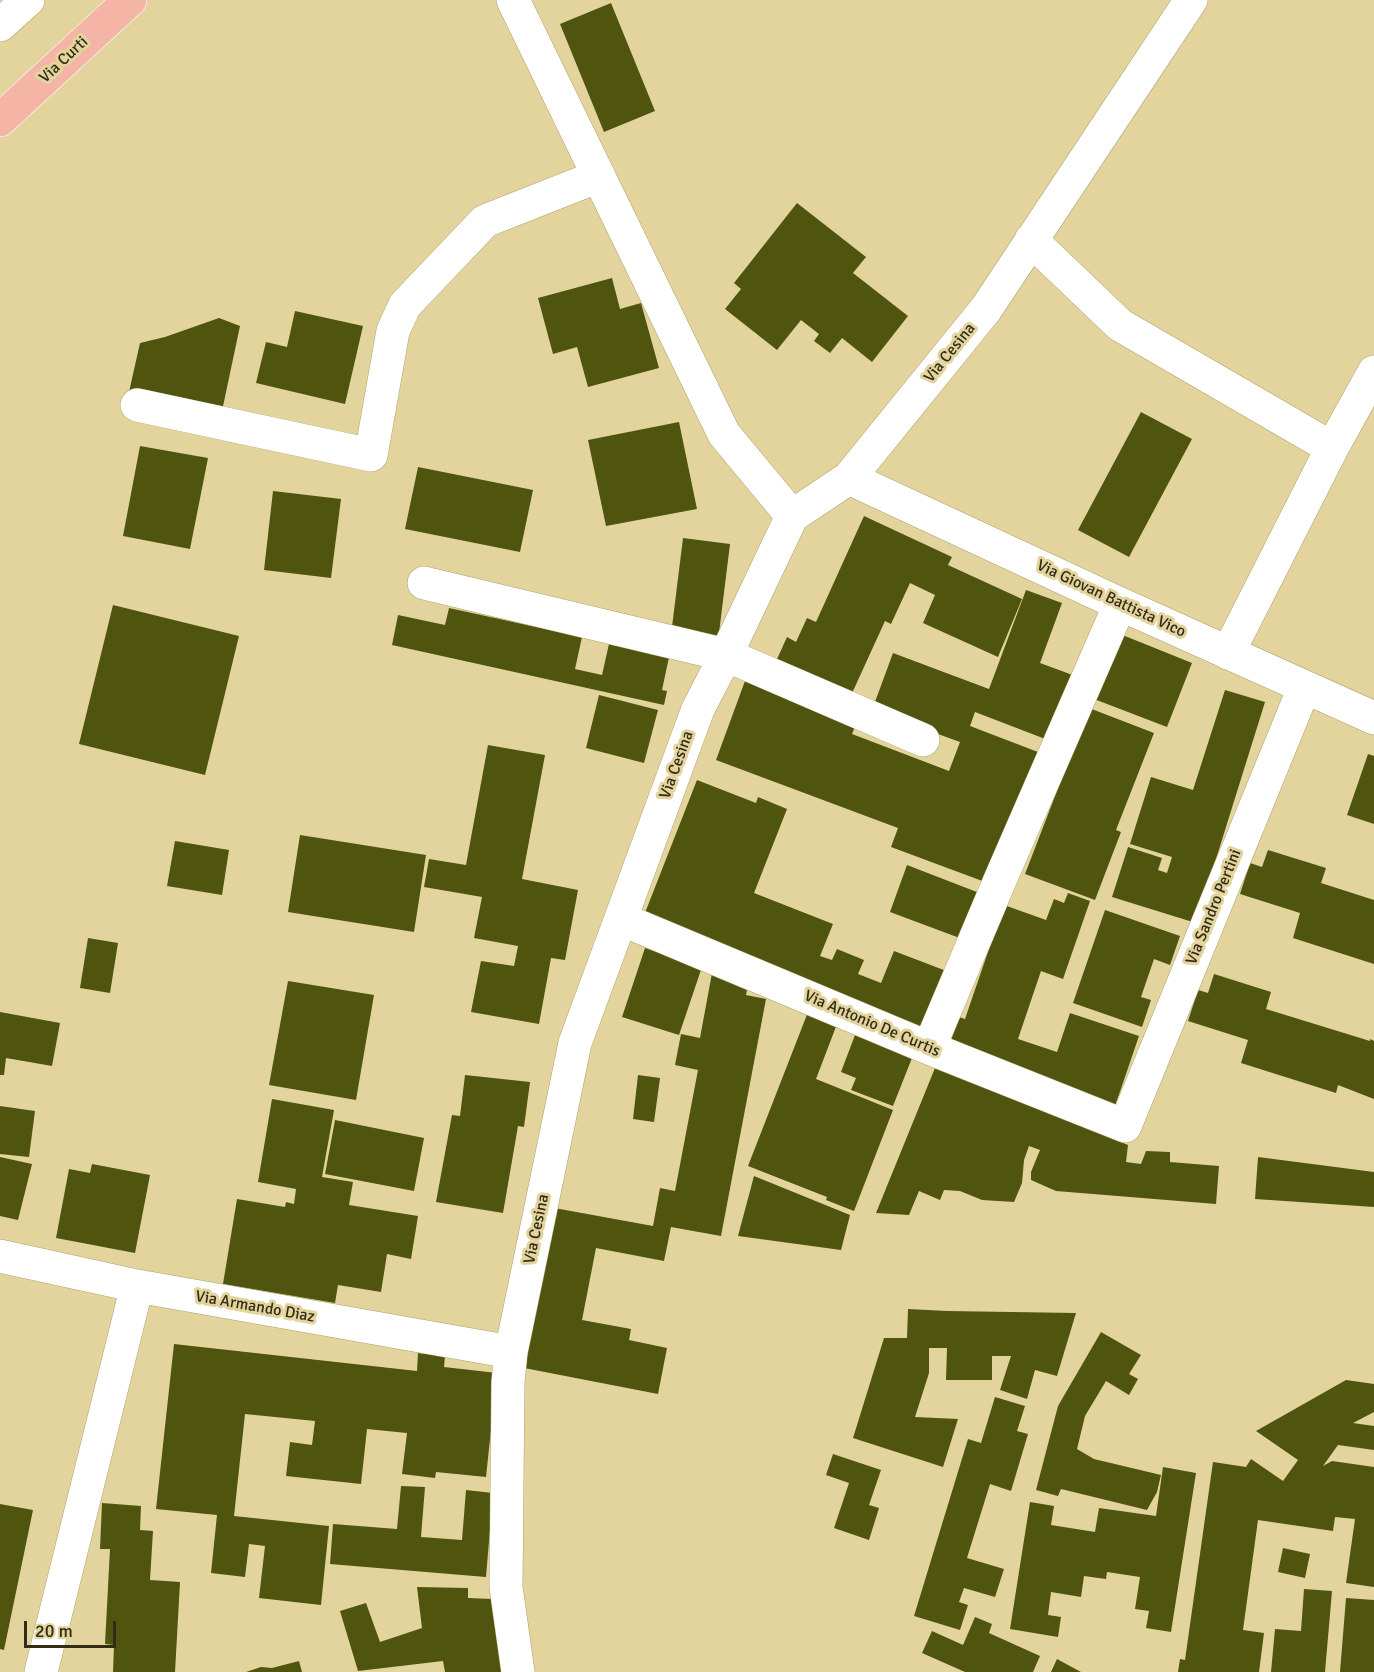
<!DOCTYPE html>
<style>
body{margin:0}
#map{position:relative;width:1374px;height:1672px;overflow:hidden;background:#e3d49e;font-family:Signika,sans-serif}
canvas{display:block}
.scale{position:absolute;left:24px;top:1621px;width:92px;height:27px;box-sizing:border-box;border:3px solid #322c17;border-top:0;padding-left:8px;font-size:18px;line-height:21px;white-space:nowrap;color:#322c17;-webkit-text-stroke:4px #e3d49e;paint-order:stroke}
</style>
<div id="map">
<canvas width="1374" height="1672"></canvas>
<div class="scale">20 m</div>
</div>
<script>
const c = document.querySelector('canvas').getContext('2d');
c.lineJoin = 'round';
function paint(path, color) { c.fillStyle = color; c.fill(path, 'evenodd'); }
const shape = rows => new Path2D(rows.map(r => 'M' + r).join(''));
function trace(path, color, width, dash) { c.strokeStyle = color; c.lineWidth = width; c.lineCap = dash ? 'butt' : 'round'; c.setLineDash(dash || []); c.stroke(path); }
function drawText(font, color, halo, rows, align = 'center') {
  c.font = font + ' Signika,sans-serif'; c.lineWidth = 6; c.setLineDash([]); c.textBaseline = 'middle'; c.strokeStyle = halo; c.fillStyle = color; for (const [text, x, y, turn = 0] of rows) {
    c.save(); c.translate(x, y); c.rotate((+turn || 0) * Math.PI / 180); c.textAlign = isNaN(turn) ? turn : align; if (halo) c.strokeText(text, 0, 0); c.fillText(text, 0, 0); c.restore();
  }
}
paint(shape([
 [611,3,655,111,604,132,560,24],
 [797,203,866,257,853,273,908,316,872,362,842,338,830,353,814,341,819,334,801,320,777,350,725,309,741,289,734,283],
 [612,278,620,309,641,303,659,368,588,387,577,347,553,354,538,298],
 [295,311,363,326,345,404,256,383,266,342,287,347],
 [219,318,240,326,222,411,129,392,140,343,165,337],
 [1141,412,1192,439,1129,557,1078,530],
 [679,422,697,509,606,526,588,440],
 [140,446,208,458,190,549,123,536],
 [418,467,533,490,520,552,405,529],
 [273,491,341,499,331,578,264,570],
 [864,516,952,557,948,565,1022,599,998,657,923,623,935,595,910,583,891,624,885,621,848,702,773,668,787,637,796,642,807,618,816,622],
 [683,538,730,544,718,641,671,635],
 [1026,590,1062,603,1040,663,1078,677,1053,742,975,712,970,726,1038,752,985,882,891,847,898,828,716,760,745,681,857,722,852,734,949,771,960,742,872,710,893,653,989,689],
 [113,605,239,636,205,775,79,744],
 [449,608,582,637,575,669,602,675,611,635,671,648,662,690,667,691,664,705,392,645,398,615,445,625],
 [1120,634,1192,663,1167,727,1094,699],
 [1225,690,1265,702,1196,923,1112,897,1128,847,1162,858,1158,870,1167,873,1172,857,1130,844,1151,777,1193,790],
 [599,695,658,710,644,763,586,748],
 [1089,708,1154,733,1116,830,1121,832,1095,900,1025,874],
 [488,745,545,755,522,879,578,890,565,960,551,958,539,1024,471,1012,481,961,514,966,518,946,474,938,482,897,424,887,429,859,466,865],
 [1368,754,1374,756,1374,824,1347,815],
 [697,780,756,803,758,797,787,809,754,893,833,924,820,956,832,960,837,949,864,960,858,974,881,983,894,951,949,972,927,1029,643,918],
 [300,835,426,855,414,932,288,912],
 [175,841,229,850,222,895,167,886],
 [1268,850,1326,868,1321,883,1374,900,1374,964,1293,938,1300,913,1240,894,1250,863,1262,867],
 [907,865,982,894,965,940,890,912],
 [1068,893,1090,901,1063,979,1041,971,1018,1039,1057,1052,1070,1013,1139,1036,1114,1109,947,1052,959,1017,965,1019,1004,905,1046,920,1054,899,1064,903],
 [1105,910,1180,936,1170,965,1154,959,1141,997,1151,1000,1142,1027,1073,1003],
 [88,938,118,943,110,993,80,988],
 [645,948,702,967,679,1035,622,1017],
 [712,973,749,979,746,995,766,999,721,1236,671,1227,664,1261,596,1248,582,1320,631,1329,629,1340,667,1348,658,1394,519,1367,549,1207,653,1226,660,1188,675,1191,698,1070,675,1065,681,1034,700,1038],
 [1214,974,1271,992,1266,1009,1370,1041,1370,1039,1374,1041,1374,1099,1338,1085,1336,1093,1241,1063,1248,1040,1188,1021,1198,990,1208,993],
 [288,981,374,995,356,1100,269,1085],
 [0,1012,60,1023,52,1066,6,1058,4,1075,0,1075],
 [808,1012,837,1024,816,1079,893,1110,854,1211,826,1200,827,1197,748,1166],
 [855,1035,912,1058,893,1106,851,1090,856,1078,841,1072],
 [935,1068,1128,1145,1126,1162,1141,1164,1146,1151,1170,1152,1170,1162,1219,1166,1216,1204,1056,1191,1031,1180,1031,1172,1040,1150,1029,1146,1024,1160,1022,1183,1014,1202,982,1200,960,1191,944,1190,940,1200,919,1191,909,1215,876,1213],
 [465,1075,530,1082,524,1127,518,1126,503,1213,436,1202,452,1115,460,1116],
 [638,1075,660,1078,654,1122,633,1119],
 [272,1099,334,1110,322,1177,353,1182,349,1205,418,1216,411,1259,387,1254,381,1292,338,1285,335,1303,223,1284,237,1199,285,1207,286,1202,294,1204,296,1189,258,1182],
 [0,1106,35,1111,29,1157,0,1154],
 [335,1120,424,1138,414,1191,325,1174],
 [0,1157,32,1164,18,1220,0,1216],
 [1258,1157,1374,1172,1374,1207,1255,1199],
 [92,1164,150,1175,135,1253,56,1238,69,1169,90,1173],
 [754,1176,850,1215,841,1250,738,1236],
 [908,1309,947,1311,1076,1313,1057,1376,1035,1370,1027,1399,1000,1390,1011,1356,992,1356,992,1380,946,1380,947,1348,929,1348,929,1373,915,1417,958,1419,943,1467,853,1438,884,1338,907,1338],
 [1101,1332,1141,1355,1129,1374,1138,1379,1129,1395,1106,1381,1085,1416,1077,1449,1094,1459,1161,1475,1157,1492,1147,1510,1061,1489,1058,1496,1036,1490,1058,1406],
 [174,1344,417,1371,418,1353,445,1356,444,1367,497,1373,486,1477,436,1472,435,1478,402,1474,407,1433,367,1429,361,1484,286,1476,290,1442,312,1445,315,1421,245,1414,234,1516,329,1526,321,1605,259,1598,265,1546,249,1544,245,1577,211,1573,217,1515,156,1509],
 [1346,1380,1374,1384,1374,1412,1353,1423,1374,1426,1374,1450,1338,1445,1323,1466,1332,1461,1374,1467,1374,1587,1346,1583,1355,1519,1335,1517,1333,1531,1258,1520,1243,1630,1264,1633,1259,1672,1178,1672,1180,1659,1185,1660,1213,1462,1246,1467,1251,1459,1283,1481,1298,1460,1256,1431],
 [995,1397,1025,1406,1017,1431,1028,1434,1011,1491,990,1484,967,1558,1004,1569,995,1597,964,1588,959,1602,968,1605,960,1630,914,1616,968,1439,981,1443],
 [833,1454,881,1470,869,1505,879,1508,869,1540,834,1528,849,1483,826,1475],
 [1163,1467,1196,1473,1171,1632,1146,1628,1149,1611,1135,1609,1140,1577,1107,1572,1106,1579,1084,1576,1081,1597,1051,1592,1048,1615,1061,1617,1058,1637,1010,1629,1030,1502,1054,1506,1051,1525,1095,1532,1099,1508,1156,1516],
 [401,1486,425,1487,421,1537,462,1540,466,1490,493,1493,486,1577,330,1564,333,1524,397,1529],
 [102,1503,141,1506,140,1530,153,1531,150,1580,180,1582,175,1672,113,1672,114,1645,105,1644,110,1549,100,1549],
 [0,1504,33,1510,4,1650,0,1649],
 [1283,1548,1310,1554,1305,1578,1278,1572],
 [417,1587,468,1588,468,1598,492,1599,502,1672,445,1672,443,1661,358,1671,340,1611,366,1603,380,1642,422,1628],
 [1304,1589,1332,1591,1325,1672,1271,1672,1275,1629,1301,1631],
 [1346,1598,1374,1600,1374,1672,1340,1672],
 [975,1617,992,1624,989,1633,1040,1656,1033,1672,965,1672,922,1653,932,1631,963,1645],
 [1057,1659,1081,1672,1051,1672],
 [299,1661,302,1672,246,1672,261,1667,272,1668]
]), '#4f540e');
const minor = shape([
 [513,0,724,434,792,516],
 [0,25,28,0],
 [1031,240,1120,325,1332,448],
 [137,405,371,455,393,331,405,305,485,221,599,176],
 [849,478,1120,604,1374,718],
 [424,583,726,655,923,740],
 [1228,653,1332,448,1374,372],
 [621,919,929,1048,1125,1126,1304,688],
 [929,1048,1000,880,1120,604],
 [0,1256,137,1286,511,1352],
 [41,1672,137,1286],
 [518,1672,506,1587,508,1382,511,1352,575,1043,698,709,726,655,792,516,849,478,986,309,1191,0]
]);
const major = shape([
 [0,120,130,0]
]);
trace(minor, '#b0a16d', 34);
trace(major, '#fff', 34);
trace(minor, '#fff', 33);
trace(major, '#f4b5a7', 33);
drawText('16px', '#322c17', '#e3d49e', [
 ["Via Curti",64,60,-43],
 ["Via Cesina",950,353,-51],
 ["Via Giovan Battista Vico",1111,599,25],
 ["Via Cesina",677,765,-70],
 ["Via Sandro Pertini",1214,907,-68],
 ["Via Antonio De Curtis",872,1024,23],
 ["Via Cesina",537,1229,-78],
 ["Via Armando Diaz",255,1307,10]
]);
</script>
